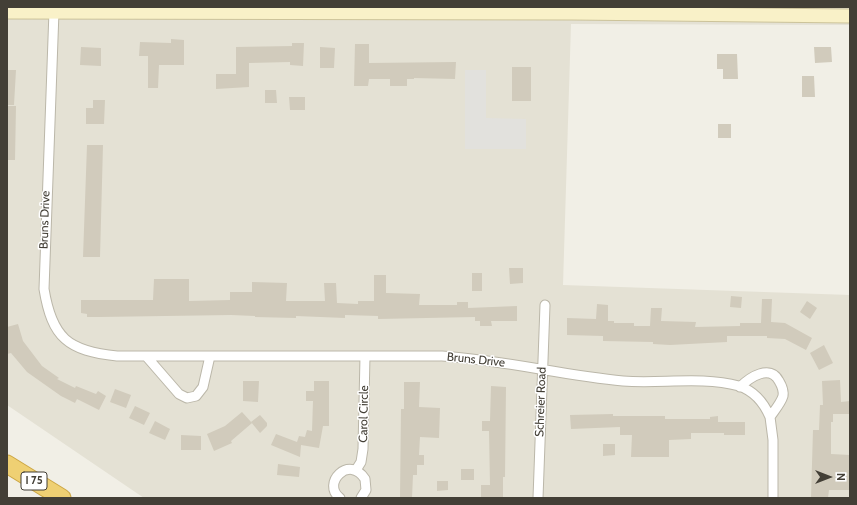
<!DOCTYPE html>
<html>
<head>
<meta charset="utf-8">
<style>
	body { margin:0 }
	#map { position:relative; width:857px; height:505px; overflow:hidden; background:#f1efe6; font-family:Cabin,sans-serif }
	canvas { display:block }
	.frame { position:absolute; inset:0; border:8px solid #433f36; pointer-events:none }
	.north { position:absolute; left:809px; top:457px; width:40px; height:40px; -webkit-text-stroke:3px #fff; paint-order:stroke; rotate:90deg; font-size:11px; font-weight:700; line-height:16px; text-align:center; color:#433f36 }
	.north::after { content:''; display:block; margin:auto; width:14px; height:18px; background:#433f36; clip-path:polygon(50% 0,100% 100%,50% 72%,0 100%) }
</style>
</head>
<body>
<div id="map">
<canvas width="857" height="505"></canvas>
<div class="frame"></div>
<div class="north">N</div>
</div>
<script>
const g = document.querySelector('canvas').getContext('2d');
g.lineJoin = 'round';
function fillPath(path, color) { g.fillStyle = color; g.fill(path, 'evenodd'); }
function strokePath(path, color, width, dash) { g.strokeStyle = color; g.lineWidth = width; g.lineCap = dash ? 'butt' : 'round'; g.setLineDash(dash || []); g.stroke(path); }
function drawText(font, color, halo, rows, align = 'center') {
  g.font = font + ' Cabin,sans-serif'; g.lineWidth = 3; g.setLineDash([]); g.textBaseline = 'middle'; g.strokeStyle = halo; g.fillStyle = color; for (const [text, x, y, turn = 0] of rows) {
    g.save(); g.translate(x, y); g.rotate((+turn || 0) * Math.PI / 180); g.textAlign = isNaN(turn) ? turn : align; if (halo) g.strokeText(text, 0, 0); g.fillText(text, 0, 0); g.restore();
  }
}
fillPath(new Path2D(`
	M7,7H850V25L571,24L563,285L850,295V498H144L7,405Z`), '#e4e1d4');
fillPath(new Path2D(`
	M465,70H486V118L526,119V149H465Z`), '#e2e1dd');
fillPath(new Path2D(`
	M171,39L184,40V65H159L158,88H148V56H139L140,42L171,43Z
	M292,43H304L303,66L290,65V62L249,63V87L216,89V74H236V47L292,46Z
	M355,44H369V63L456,62L455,79L414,78V79H407V86H390V79H369L368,86H354Z
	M81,47L101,48V66L80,65Z
	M320,47L335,48L334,68H320Z
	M814,47H831L832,62L815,63Z
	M717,54H737L738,79H723V69H717Z
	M512,67H531V101H512Z
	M7,70H16L14,105H7Z
	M802,76H814L815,97H802Z
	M265,90H276L277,103H265Z
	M289,97H305V110H290Z
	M93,100H105L104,124H86V108H93Z
	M7,106H16L15,160H7Z
	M718,124H731V138H718Z
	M87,145H103L100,257H83Z
	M509,268H523V283L510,284Z
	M472,273H482V291H472Z
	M374,275H386V293L420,294L419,305H457V302H468V308L517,306V321H491L492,326H480V321H475V317L378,319V316L345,315V318L296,316V318L255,317V316L231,315L99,317H87V314L81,313V300H153L154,279H189V301L230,300V292H252V282L287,283L286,301H325L324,283H336L337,303L358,304V301H374Z
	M731,296L742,297L741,308L730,307Z
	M762,299H772L771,322L785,323L812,338L806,350L785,339L767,338V336H727V342L670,345L653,344V342L603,341V336L567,335V318L596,319L597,304L608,305V321H614V323H634V326H650L651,308H662L661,321L696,322L695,327L740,326V323H761Z
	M807,301L817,308L810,319L800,312Z
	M18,324L23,341L42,366L59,378L57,379L75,388L76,386L96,394L98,391L106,396L99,410L77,399L75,403L61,396L27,372L11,353L7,354V327Z
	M824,345L833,363L819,370L810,353Z
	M840,380L841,402L850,401V414H833V422H831V454L850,455V490H829L828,498H811L813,430H819L820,405H823L822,381Z
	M243,381H259L258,402L243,401Z
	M314,381H329V426H323L319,448L301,445L300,457L271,445L276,434L297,442L299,436L305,437L307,430L312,431L313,401H306V391H314Z
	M404,382H420L419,407L440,408L439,438L420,437L419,455H424V465H417V475H413L412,498H400L401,409H404Z
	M491,386L506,387L505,477H503V498H481V485H490L489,431H482V421H490Z
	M115,389L131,395L126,408L110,402Z
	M135,406L150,413L144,425L129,418Z
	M242,412L252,423L231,441L232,443L214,451L207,434L225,426Z
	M613,414V416H665V419H710V417L718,416V422H745V435H724V433H691V439L669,440V457H631L632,435H620V427L571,429L570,415Z
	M260,415L267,423V426L260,433L251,422Z
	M155,421L170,429L165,440L149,433Z
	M181,435L201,436V450H181Z
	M603,444H615V455L603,456Z
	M278,464L300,467L299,477L277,475Z
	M461,469H474V480H461Z
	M437,481H448V490L437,491Z`), '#d1cbbc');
const street = new Path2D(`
	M54,11L44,289C52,338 68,351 117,356H442C503,360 562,375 623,381C661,384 701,376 739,386C754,391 764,403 770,417
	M146,356L179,394L187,398L196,396L203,387L210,356
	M740,387C750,377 770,364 779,381C782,386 784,390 783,396C781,403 774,411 770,417L773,440V498
	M356,470L361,462L363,449L365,356
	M340,498C321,484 349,454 365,479L366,490L361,498
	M538,498L545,305`);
const secondary = new Path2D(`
	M7,12L572,13L850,16`);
const highway = new Path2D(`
	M7,464L62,498`);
strokePath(street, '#bbb7a9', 11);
strokePath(secondary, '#ccc39a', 15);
strokePath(highway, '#cca644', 19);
strokePath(street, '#fff', 9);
strokePath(secondary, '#f9f1c8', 13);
strokePath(highway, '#efd073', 17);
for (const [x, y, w] of [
	[34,481,26]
]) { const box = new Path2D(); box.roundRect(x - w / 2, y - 9, w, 18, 3); g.fillStyle = '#fff'; g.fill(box); strokePath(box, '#433f36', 1); }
drawText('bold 11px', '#433f36', null, [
	["I 75",34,481]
]);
drawText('12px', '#433f36', '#fff', [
	["Bruns Drive",45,220,-88],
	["Bruns Drive",476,360,6],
	["Schreier Road",541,402,-88],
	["Carol Circle",364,414,-89]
]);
</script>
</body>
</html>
